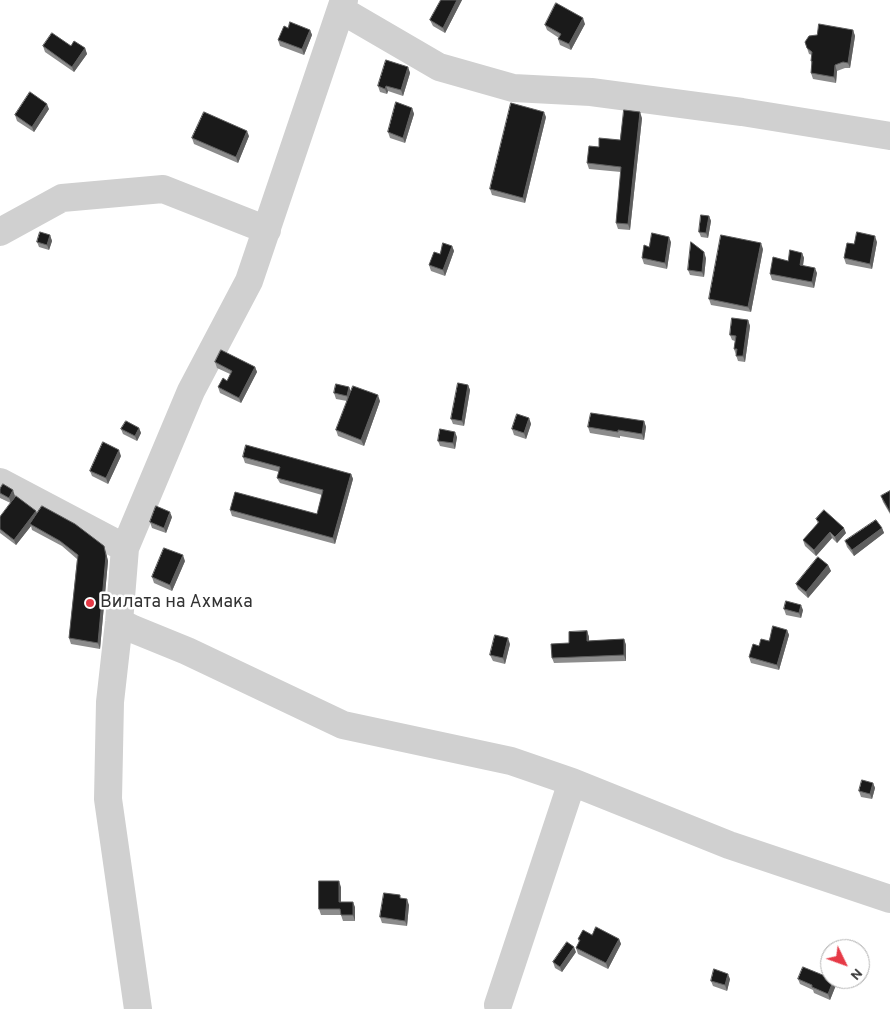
<!DOCTYPE html>
<html>
<head>
<meta charset="utf-8">
<style>
	body { margin:0 }
	#map { position:relative; width:890px; height:1009px; overflow:hidden; background:#fff; font-family:Overpass,sans-serif }
	canvas { display:block }
	.north { position:absolute; left:820px; top:939px; width:50px; height:50px; box-sizing:border-box; background:#fff; border:1px solid #adadad; border-radius:50%; rotate:132deg; font-size:14px; font-weight:700; line-height:20px; text-align:center; color:#333 }
	.north::after { content:''; display:block; margin:auto; width:18px; height:22px; background:#e63946; clip-path:polygon(50% 0,100% 100%,50% 72%,0 100%) }
</style>
</head>
<body>
<div id="map">
<canvas width="890" height="1009"></canvas>
<div class="north">N</div>
</div>
<script>
const g = document.querySelector('canvas').getContext('2d');
g.lineJoin = 'round';
function strokePath(path, color, width, dash) { g.strokeStyle = color; g.lineWidth = width; g.lineCap = dash ? 'butt' : 'round'; g.setLineDash(dash || []); g.stroke(path); }
function fillPath(path, color) { g.fillStyle = color; g.fill(path, 'evenodd'); }
function drawText(font, color, halo, rows, align = 'center') {
  g.font = font + ' Overpass,sans-serif'; g.lineWidth = 5; g.setLineDash([]); g.textBaseline = 'middle'; g.strokeStyle = halo; g.fillStyle = color; for (const [text, x, y, turn = 0] of rows) {
    g.save(); g.translate(x, y); g.rotate((+turn || 0) * Math.PI / 180); g.textAlign = isNaN(turn) ? turn : align; if (halo) g.strokeText(text, 0, 0); g.fillText(text, 0, 0); g.restore();
  }
}
strokePath(new Path2D(`
	M341,10L439,67L513,88L591,92L742,112L890,136
	M0,232L62,198L163,189L267,230
	M0,482L125,548L191,391L249,281L344,0
	M125,548L119,622L110,702L108,799L138,1009
	M119,622L133,629L187,651L343,725L511,761L572,782L729,845L890,899
	M498,1005L572,782`), '#d0d0d0', 28);
fillPath(new Path2D(`
	M441,0H462L445,33L433,26L430,20Z
	M585,24L571,50L560,45L558,39L559,38L547,30L545,25Z
	M288,28L310,30L312,35L304,55L280,46L278,40Z
	M853,30L855,36L850,68H845L837,71L836,83L813,79L811,73L812,64L811,61L812,55L809,54L805,42Z
	M43,46H71L85,48L87,54L74,72L45,52Z
	M408,67L410,73L403,96L388,91L387,94L380,92L378,86Z
	M412,108L414,114L405,143L390,138L388,132Z
	M49,109L34,132L17,121L15,115Z
	M546,117L525,203L492,195L490,189Z
	M642,118L630,230L618,229L616,223L621,172L589,169L587,163L599,147L620,140Z
	M249,136L238,163L194,144L192,138Z
	M709,216L711,221L708,238L701,237L699,232Z
	M50,235L52,241L49,250L39,247L37,242Z
	M671,242L667,269L644,264L642,258L649,247Z
	M877,242L872,269L846,264L844,258L854,244Z
	M452,246L454,251L445,276L431,271L429,265L440,254Z
	M763,249L751,312L711,305L709,299Z
	M802,253L804,258L803,266L817,273L814,288L772,280L770,274L788,261Z
	M706,258L704,277L690,275L688,270Z
	M748,320L750,326L745,362L738,361L734,349L735,341L732,340L730,335Z
	M215,362L255,367L257,372L241,403L220,393L218,387L227,381L230,374L217,368Z
	M468,385L470,390L464,426L453,424L451,419Z
	M349,387L351,392L380,401L364,446L338,436L336,430L347,401L336,399L334,393Z
	M529,418L531,424L526,439L514,435L512,429Z
	M644,421L646,427L644,440L620,436V438L590,433L588,427Z
	M139,428L141,433L137,441L123,434L121,429Z
	M457,437L455,449L440,446L438,441Z
	M121,456L108,484L92,476L90,471Z
	M243,457L351,474L353,479L335,544L232,516L230,510L317,514L322,495L280,483L277,478L279,472L245,463Z
	M0,489L15,496L11,503L36,511L37,514L106,552L108,561L100,649L71,644L69,638L77,559L62,546L32,530L31,526L16,545L0,533V517L11,503L0,498Z
	M890,491V514L883,502L881,496Z
	M172,517L166,533L152,528L150,522Z
	M816,519L846,533L837,543L832,538L816,556L805,546L803,540L818,524Z
	M882,528L884,533L854,556L847,547L845,541Z
	M185,561L172,591L154,583L152,577Z
	M828,565L831,571L808,598L798,589L796,584Z
	M784,609L803,610L801,618L786,615Z
	M787,630L789,635L779,670L751,663L749,657L759,646Z
	M587,631L589,637V641L624,639L626,645V661L554,663L552,658L569,643Z
	M510,644L505,664L493,661L490,655Z
	M873,783L875,788L872,799L861,797L859,791Z
	M341,887V902L355,907V921H343L341,915H321L319,909Z
	M402,899L409,905L407,926L382,923L380,917Z
	M592,935L619,939L621,944L608,969L578,954L576,948L579,942L578,939Z
	M576,952L562,972L555,968L553,962Z
	M730,979L727,991L713,986L711,981Z
	M798,979L836,985L830,1000L814,993L813,990L800,984Z`), '#8c8c8c');
fillPath(new Path2D(`
	M457,0H462L445,33L443,28Z
	M583,18L585,24L571,50L569,44Z
	M310,30L312,35L304,55L302,49Z
	M853,30L855,36L850,68L848,63Z
	M85,48L87,54L74,72L72,67Z
	M835,65L837,71L836,83L834,77Z
	M408,67L410,73L403,96L401,90Z
	M386,86L388,91L387,94L385,89Z
	M47,104L49,109L34,132L32,127Z
	M412,108L414,114L405,143L403,138Z
	M544,112L546,117L525,203L523,198Z
	M640,112L642,118L630,230L628,224Z
	M247,131L249,136L238,163L236,157Z
	M709,216L711,221L708,238L706,233Z
	M50,235L52,241L49,250L47,245Z
	M875,236L877,242L872,269L870,264Z
	M669,237L671,242L667,269L665,263Z
	M761,243L763,249L751,312L748,307Z
	M452,246L454,251L445,276L443,270Z
	M704,252L706,258L704,277L702,272Z
	M802,253L804,258L802,271L800,265Z
	M815,268L817,273L814,288L812,282Z
	M748,320L750,326L745,362L743,356Z
	M255,367L257,372L241,403L239,398Z
	M468,385L470,390L464,426L462,421Z
	M349,387L351,392L349,401L347,396Z
	M378,395L380,401L364,446L361,440Z
	M529,418L531,424L526,439L524,433Z
	M644,421L646,427L644,440L642,434Z
	M139,428L141,433L137,441L135,436Z
	M455,432L457,437L455,449L453,443Z
	M119,450L121,456L108,484L106,478Z
	M351,474L353,479L335,544L333,538Z
	M13,490L15,496L11,503L9,498Z
	M36,511L38,517L30,524L31,526L16,545L14,540Z
	M170,512L172,517L166,533L164,528Z
	M844,528L846,533L837,543L835,537Z
	M882,528L884,533L854,556L852,550Z
	M830,532L832,538L816,556L814,550Z
	M104,546L108,561L100,649L98,643Z
	M183,555L185,561L172,591L170,585Z
	M828,565L831,571L808,598L806,592Z
	M801,605L803,610L801,618L799,613Z
	M787,630L789,635L779,670L777,665Z
	M587,631L589,637V646L587,641Z
	M508,638L510,644L505,664L503,658Z
	M624,639L626,645V661L624,655Z
	M873,783L875,788L872,799L870,794Z
	M339,881L341,887V908L339,902Z
	M407,899L409,905L407,926L405,921Z
	M353,902L355,907V921L353,915Z
	M619,939L621,944L608,969L606,963Z
	M574,947L576,952L562,972L560,967Z
	M728,974L730,979L727,991L725,985Z
	M834,979L836,985L830,1000L828,994Z`), '#5f5f5f');
const building = new Path2D(`
	M441,0H457L443,28L430,20Z
	M556,3L583,18L569,44L558,39L561,34L545,25Z
	M290,22L310,30L302,49L278,40L284,26L288,28Z
	M819,24L853,30L848,63L843,62L835,65L834,77L811,73L812,61H811L812,52L807,48L805,42L809,36L817,35Z
	M52,33L71,46L74,41L85,48L72,67L43,46Z
	M386,60L408,67L401,90L386,86L385,89L378,86Z
	M30,92L47,104L32,127L15,115Z
	M396,102L412,108L403,138L388,132Z
	M511,103L544,112L523,198L490,189Z
	M624,110L640,112L628,224L616,223L621,167L587,163L589,146L599,147V138L620,140Z
	M204,112L247,131L236,157L192,138Z
	M701,215L709,216L706,233L699,232Z
	M40,232L50,235L47,245L37,242Z
	M857,232L875,236L870,264L844,258L847,243L854,244Z
	M652,233L669,237L665,263L642,258L644,245L649,247Z
	M721,235L761,243L748,307L709,299Z
	M691,242L704,252L702,272L688,270Z
	M443,243L452,246L443,270L429,265L434,252L440,254Z
	M790,250L802,253L800,265L815,268L812,282L770,274L773,257L788,261Z
	M732,318L748,320L743,356H736L737,349H734L736,336L730,335Z
	M221,350L255,367L239,398L218,387L223,378L227,381L232,371L215,362Z
	M458,383L468,385L462,421L451,419Z
	M336,384L349,387L347,396L334,393Z
	M353,386L378,395L361,440L336,430Z
	M591,413L644,421L642,434L618,430V432L588,427Z
	M517,414L529,418L524,433L512,429Z
	M126,421L139,428L135,436L121,429Z
	M440,429L455,432L453,443L438,441Z
	M103,442L119,450L106,478L90,471Z
	M246,445L351,474L333,538L230,510L235,492L317,514L323,490L277,478L280,467L243,457Z
	M3,484L13,490L9,498L0,493V489Z
	M890,491V512L881,496Z
	M16,496L36,511L14,540L0,529V517Z
	M42,506L75,524L104,546L106,556L98,643L69,638L78,555L60,541L30,524Z
	M156,506L170,512L164,528L150,522Z
	M824,510L844,528L835,537L830,532L814,550L803,540L819,522L816,519Z
	M876,520L882,528L852,550L845,541Z
	M164,548L183,555L170,585L152,577Z
	M818,557L828,565L806,592L796,584Z
	M786,601L801,605L799,613L784,609Z
	M773,626L787,630L777,665L749,657L753,644L759,646L761,639L769,641Z
	M587,631V641L624,639V655L552,658L551,644L569,643V632Z
	M495,635L508,638L503,658L490,655Z
	M862,780L873,783L870,794L859,791Z
	M319,881H339V902H353V915H341L340,909H319Z
	M384,893L400,895V898L407,899L405,921L380,917Z
	M596,927L619,939L606,963L576,948L580,940L578,939L583,930L592,935Z
	M567,942L574,947L560,967L553,962Z
	M803,967L830,978V979H834L828,994L812,987V985L798,979Z
	M714,969L728,974L725,985L711,981Z`);
fillPath(building, '#1a1a1a');
strokePath(building, '#5f5f5f', 1);
for (const [x, y, r, color] of [
	[90,603,5,"#e63946"]
]) { const dot = new Path2D(); dot.arc(x, y, r, 0, 2 * Math.PI); g.fillStyle = color; g.fill(dot); strokePath(dot, '#fff', 2); }
drawText('18px', '#333', '#fff', [
	["Вилата на Ахмака",100,603]
], 'left');
</script>
</body>
</html>
